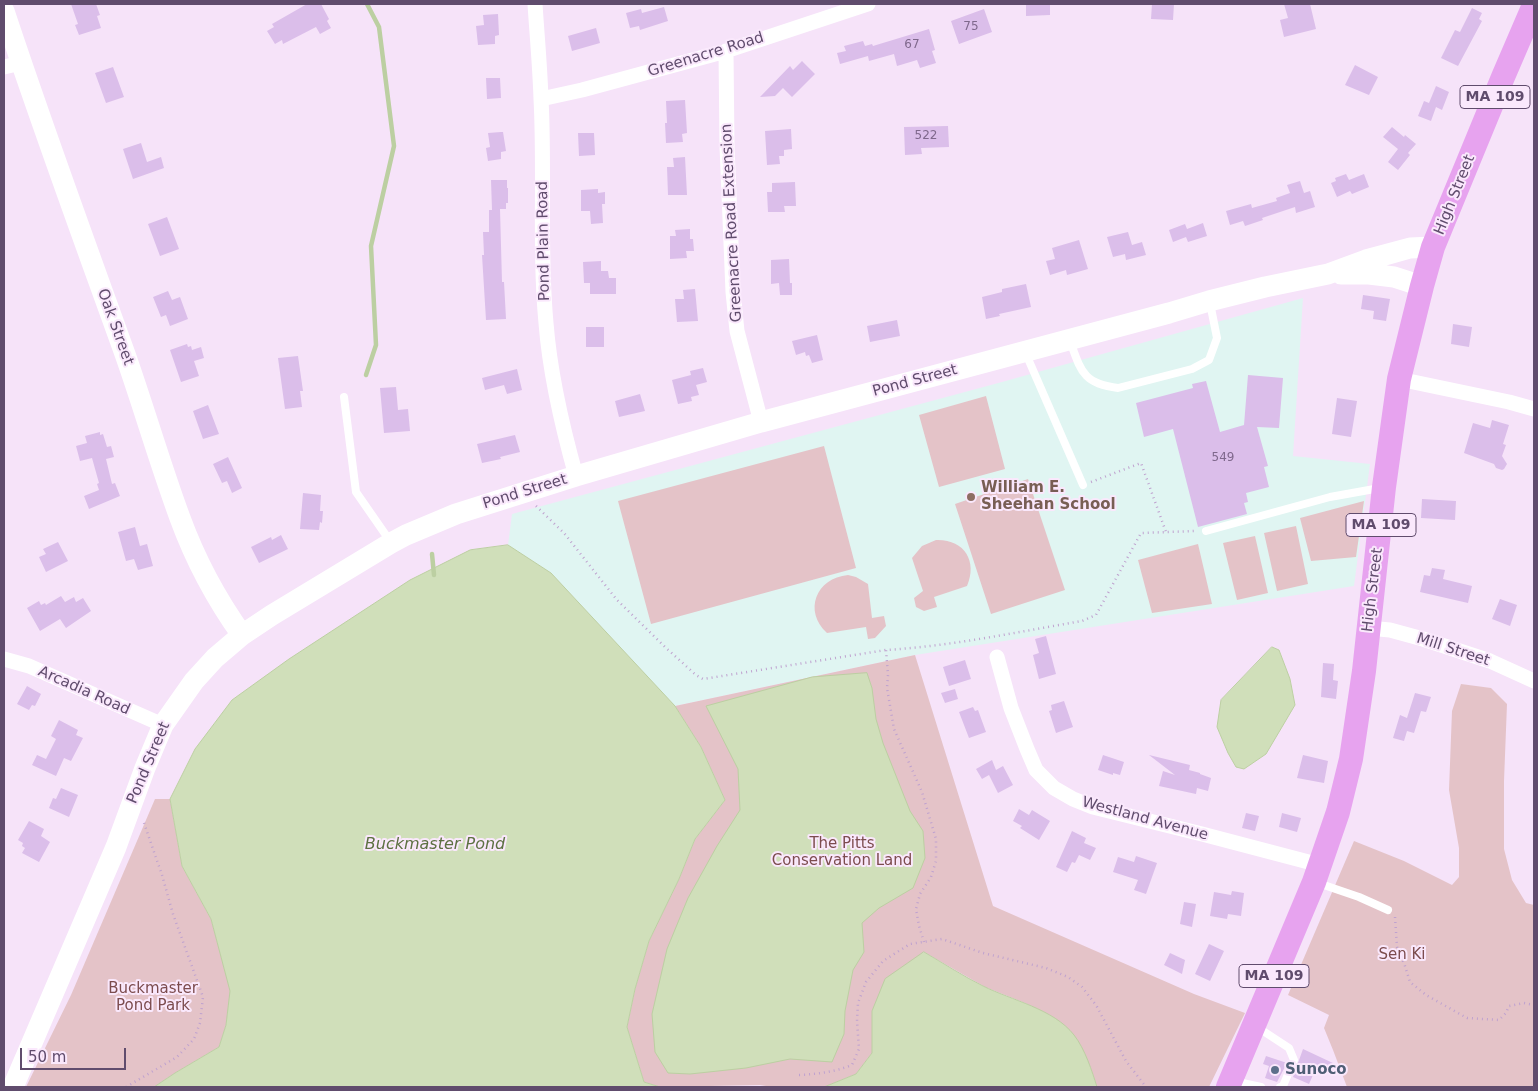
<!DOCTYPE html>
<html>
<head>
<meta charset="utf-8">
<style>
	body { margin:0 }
	#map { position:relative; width:1538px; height:1091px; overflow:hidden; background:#f6e3f9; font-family:"DejaVu Sans",sans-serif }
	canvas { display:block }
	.frame { position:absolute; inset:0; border:5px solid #604c6d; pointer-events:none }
	.scale { position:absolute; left:20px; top:1048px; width:106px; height:22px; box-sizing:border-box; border:2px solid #604c6d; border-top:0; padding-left:6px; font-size:15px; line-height:18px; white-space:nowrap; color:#604c6d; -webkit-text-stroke:4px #fae8fc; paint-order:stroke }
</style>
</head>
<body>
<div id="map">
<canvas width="1538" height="1091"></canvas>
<div class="frame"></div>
<div class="scale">50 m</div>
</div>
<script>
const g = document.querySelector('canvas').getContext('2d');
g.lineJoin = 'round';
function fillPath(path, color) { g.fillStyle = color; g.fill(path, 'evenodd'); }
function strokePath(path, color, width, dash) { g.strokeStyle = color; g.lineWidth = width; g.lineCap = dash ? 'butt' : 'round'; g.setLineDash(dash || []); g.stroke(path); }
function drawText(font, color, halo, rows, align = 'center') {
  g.font = font + ' "DejaVu Sans",sans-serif'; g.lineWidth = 4; g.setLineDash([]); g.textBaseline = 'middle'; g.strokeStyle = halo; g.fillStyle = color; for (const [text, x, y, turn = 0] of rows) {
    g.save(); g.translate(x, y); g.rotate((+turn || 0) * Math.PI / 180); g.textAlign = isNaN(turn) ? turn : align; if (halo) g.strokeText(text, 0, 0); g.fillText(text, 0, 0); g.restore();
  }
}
fillPath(new Path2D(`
	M1303,298L1293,456L1370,464L1354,586L915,655L675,706L551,573L508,545L512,514L1002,382Z`), '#e0f5f2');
fillPath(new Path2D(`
	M986,396L1005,469L939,487L919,415Z
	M824,446L856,568L651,624L618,501Z
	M1028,479L1065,590L991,614L955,504Z
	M1364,501L1356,557L1311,561L1300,518Z
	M1296,526L1308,584L1277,591L1264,533Z
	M1255,536L1268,593L1237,600L1223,543Z
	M936,540C964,539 978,561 967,586L934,597L937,607L924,611L916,607L914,598L923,591L912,558L922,546Z
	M1198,544L1212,604L1152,613L1138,560Z
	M848,575L856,577L868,584L872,618L884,616L886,626L875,638L868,639L866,627L827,633C803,611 816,578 848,575Z
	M915,655L993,906L1194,994L1245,1013L1209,1087H1097L1089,1064L1054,1018L1025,1003L985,987L924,952L872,1011V1053L856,1074L824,1087H772L760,1085L660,1087L644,1082L627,1027L635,989L649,941L679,879L695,839L725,800L701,747L675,706Z
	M1461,684L1491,688L1507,704L1504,781V849L1512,880L1526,903L1534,905V1087H1347L1333,1050L1324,1028L1329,1015L1288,995L1354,841L1404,861L1452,885L1459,877V848L1449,790L1452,711Z
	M155,799H170L182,866L211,919L231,991L226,1025L219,1047L175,1073L154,1087H26L71,995Z`), '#e4c3c8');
const water = new Path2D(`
	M508,545L551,573L675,706L701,747L725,800L695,839L679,879L649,941L635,989L627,1027L644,1082L660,1087H154L175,1073L219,1047L226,1025L230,991L211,919L182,866L170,799L195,749L232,700L289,659L410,580L470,550Z
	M1272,647L1279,650L1290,679L1295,705L1266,754L1244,769L1236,767L1228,753L1217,727L1221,700Z
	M867,673L872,688L876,719L883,743L910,811L923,831L925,858L913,888L879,908L862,923L864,952L853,970L845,1011L844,1034L832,1062L790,1059L746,1068L690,1074L668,1073L655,1052L652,1014L667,949L688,898L717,846L740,810L738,769L706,706L812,677Z
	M924,952C943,963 963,976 983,986C1011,1000 1054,1009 1074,1035C1085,1049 1092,1071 1097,1087H824L856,1074L872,1053V1011L885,979Z`);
fillPath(water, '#d0dfba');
strokePath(water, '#bccfa2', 1);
strokePath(new Path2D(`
	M366,375L376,345L371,246L394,146L379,27L367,4
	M432,554L434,575`), '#bccfa2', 4.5);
fillPath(new Path2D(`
	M71,4H96L100,15L97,16L101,28L79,35L75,25L78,24Z
	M307,4H321L329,19L327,21L331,28L320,34L316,27L283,44L282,40L275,44L267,31L274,27L272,24Z
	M1026,4H1050V15L1026,16Z
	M1152,4H1174L1173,20L1151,19Z
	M1284,4H1310L1316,29L1284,37L1280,20L1288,18Z
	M664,7L668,21L640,30L639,26L630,28L626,13L641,9L642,13Z
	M1472,8L1482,13L1479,19L1482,21L1458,66L1441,58L1455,30L1460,32Z
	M984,9L992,32L959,44L951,21Z
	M498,14L499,35L495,36V44L478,45L476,26L484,25L483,15Z
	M596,28L600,43L572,51L568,36Z
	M929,29L935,50L932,51L936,63L920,68L917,60L897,66L894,54L869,61L868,56L840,64L837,53L846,51L844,46L863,41L865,46L872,44L873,46Z
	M802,61L815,74L792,97L783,88L775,96L760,97L790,66L793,70Z
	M1355,65L1378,77L1369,95L1345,85Z
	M113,67L124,97L106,103L95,73Z
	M486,78H500L501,98L487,99Z
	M1436,86L1449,92L1442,110L1436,107L1431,121L1418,116L1424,101L1429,103Z
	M685,100L687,133L682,134L683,142L666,143L665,123H667L666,101Z
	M948,126L949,147L921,148L922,154L905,155L904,127Z
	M1392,127L1404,137L1405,135L1416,144L1408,153L1410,155L1398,170L1388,162L1398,149L1383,137Z
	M791,129L792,149L784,150V156H779L780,164L767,165L765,131Z
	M501,132H503L506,151L501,152V159L488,161L486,148L490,147L488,133Z
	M578,133H594L595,155L579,156Z
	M141,143L147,162L161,157L164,168L133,179L123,149Z
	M685,157L687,195H668L667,167H674L673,158Z
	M1346,174L1349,180L1364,174L1369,187L1352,194L1350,191L1337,197L1331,183L1336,181L1335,178Z
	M491,180H507V188H508V203H506V209H500L502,282H504L506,319L486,320L482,255H484L483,232H489V210H492Z
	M1300,181L1304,193L1310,191L1315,207L1296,213L1295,207L1262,218L1263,220L1245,226L1243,221L1230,225L1226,211L1251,204L1252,208L1277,201L1276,198L1290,193L1287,185Z
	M795,182L796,206H784L785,212H768L767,192H772V183Z
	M598,189V193L605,192V204H602L603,223L591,224L590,211H581V190Z
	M167,217L179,249L160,256L148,224Z
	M1203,223L1207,236L1188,242L1186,237L1173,242L1169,230L1185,224L1187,229Z
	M690,229V239H693L694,251H686L687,258L670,259V236H676L675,230Z
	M1128,232L1132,245L1142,242L1146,255L1126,260L1125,254L1113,257L1107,237Z
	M1079,240L1088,269L1067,275L1066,270L1050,275L1046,261L1055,259L1052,248Z
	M789,259L790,283H786H792V295H780L779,283L771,284V260Z
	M601,261V271H608L609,278H616V294H590V283H584L583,262Z
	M1026,284L1031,307L999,314L1000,316L986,319L982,297L1002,292V289Z
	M695,289L698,321L677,322L675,299H684L683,290Z
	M168,291L172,300L180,297L188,319L170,326L166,315L161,317L153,297Z
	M1363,295L1390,299L1386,321L1373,319L1374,311L1361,309Z
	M897,320L900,336L870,342L867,326Z
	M1453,324L1472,327L1469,347L1451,344Z
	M586,327H604V347H586Z
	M817,335L823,360L812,363L809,355L806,356L805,352L796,355L792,341Z
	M187,344L188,347L191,346L192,350L201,347L204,358L194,361L199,376L181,382L170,350Z
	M298,356L303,391H300L302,407L285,409L278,358Z
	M703,368L707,382L696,385L699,395L691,397L692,401L678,404L672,380L691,375L690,371Z
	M517,369L522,390L507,394L504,385L485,390L482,378Z
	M1248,375L1283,378L1279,428L1257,427L1268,466L1264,467L1269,487L1246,493L1248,502L1244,503L1247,514L1198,527L1173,429L1144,437L1136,403L1193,388L1192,384L1206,381L1220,432L1244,425Z
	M396,387L398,410L408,409L410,431L384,433L380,388Z
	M640,394L645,411L619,417L615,401Z
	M1337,398L1357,401L1351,437L1332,434Z
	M208,405L219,434L203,439L193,411Z
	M1492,420L1509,425L1503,444L1506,445L1502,456L1507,464L1504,469L1502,470L1496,468L1494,464L1464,453L1473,423L1490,428Z
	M100,432V435L103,434L107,447L111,446L114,457L106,459L112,484L115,483L120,496L89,509L84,496L99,490L97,484L99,483L92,458L80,461L76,446L87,443L85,436Z
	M515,435L520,452L500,457L501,459L482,463L477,444Z
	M228,457L242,488L232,493L227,481L222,483L213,464Z
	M303,493L321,495L320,511H323L322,523L320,522L319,530L300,529Z
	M1422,499L1456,501L1455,520L1421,518Z
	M135,527L140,546L147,544L153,566L138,570L134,559L126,561L118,532Z
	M281,535L288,549L259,563L251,547L271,537L272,540Z
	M58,542L68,561L46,572L39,557L46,554L43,549Z
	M1432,568L1445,570L1443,579L1472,586L1468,603L1420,592L1424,575L1430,576Z
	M61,596L65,602L74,597L76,602L83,598L91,611L66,628L60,619L40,631L27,608L39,601L41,605L45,603L46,605Z
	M1500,599L1517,605L1510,626L1492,619Z
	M1046,636L1056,674L1039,679L1033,655L1039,653L1035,639Z
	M965,660L971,679L949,686L943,667Z
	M1323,663L1334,664L1333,680L1338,681L1336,699L1321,697Z
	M27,686L41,694L35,706L32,705L29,710L17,704Z
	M955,689L958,699L945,703L941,693Z
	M1415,693L1431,697L1426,712L1421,711L1414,733L1407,731L1404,741L1393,738L1400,715L1407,718Z
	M1064,701L1073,727L1056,733L1049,711L1052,710L1051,705Z
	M973,707L975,711L978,710L986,732L969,738L959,712Z
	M59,720L78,730L76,735L83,738L71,761L64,758L56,776L32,765L37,755L46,759L56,739L51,736Z
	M1103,755L1124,762L1120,775L1113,773V775L1098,770Z
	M1149,755L1190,765L1189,770L1200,773V774L1211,778L1208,791L1197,788L1196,794L1159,786L1163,771L1175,775Z
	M1303,755L1328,761L1324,783L1297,778Z
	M992,760L996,770L1003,766L1013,785L998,793L989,775L982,779L976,769Z
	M61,788L78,795L69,817L49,808L53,798L56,799Z
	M1019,809L1029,815L1032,810L1050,821L1039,840L1020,828L1022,826L1013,821Z
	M1246,813L1259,816L1255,831L1242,828Z
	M1282,813L1301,818L1297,832L1279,827Z
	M29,821L44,829L41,836L50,842L39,862L22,853L25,848L22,846L23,843L18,840Z
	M1072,831L1086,838L1084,843L1096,848L1090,860L1079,855L1075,863L1072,862L1067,872L1056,867Z
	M1136,856L1157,863L1146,894L1134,890L1138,880L1113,872L1118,857L1134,862Z
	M1232,891L1244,893L1241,916L1228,914L1227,919L1210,916L1214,892L1231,895Z
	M1184,902L1196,904L1192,927L1180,924Z
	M1209,944L1224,951L1210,981L1195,974Z
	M1170,953L1185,960L1182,974L1164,965Z
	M1303,1049L1335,1064L1331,1074L1316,1068L1309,1084L1293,1077Z
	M1266,1056L1287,1063L1277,1082L1265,1078L1269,1066L1263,1064Z`), '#dbbeea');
strokePath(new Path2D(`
	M1091,482L1141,463L1166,532
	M536,506L564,533L617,600L665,647L696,675L703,679L886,650
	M1395,917L1397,947L1405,966L1410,982L1426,995L1467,1018L1499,1020L1506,1013L1509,1006L1524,1003L1534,1005
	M924,942L919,926L916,909L920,894L931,877L936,861V839L922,792L894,729L887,688L888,675L886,650C952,646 1017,632 1082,621L1096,615L1141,533L1195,531
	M799,1075C818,1074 834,1072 852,1065L859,1049L857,1021L858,1003L866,982L883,961L910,944L942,939L983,953L1046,968L1068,977L1082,987L1096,1005L1126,1061L1146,1087
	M126,1087L177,1057L194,1039L200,1023L203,997L173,914L162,875L144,823`), '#bfa2cf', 2.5, [1, 4]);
strokePath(new Path2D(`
	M1070,341C1081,371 1083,384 1118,388L1192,369L1209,360L1217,338L1210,303
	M1026,354L1083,485
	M344,397L356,492L390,541
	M1206,531L1330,497L1380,488
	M1318,883L1359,897L1388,910
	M1257,1027L1289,1048L1294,1060L1283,1086L1280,1087
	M1233,1081L1261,1087`), '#fff', 8);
strokePath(new Path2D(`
	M535,4C537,35 540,67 541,99C545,173 539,249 546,323C550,375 562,426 576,476
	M726,51L727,146L733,292L737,331L761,422
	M4,67L21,63
	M541,99L582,90L726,51L868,4
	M1399,379L1509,402L1534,409
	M1368,628L1390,630L1423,639L1490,661L1534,681
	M997,657L1011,708L1027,749L1036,770L1054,788L1073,799L1093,807L1202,834L1320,865
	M4,659L29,666L163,725`), '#fff', 15);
strokePath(new Path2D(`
	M4,11C42,126 84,240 125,354C144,408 160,464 180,518C195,559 217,600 242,635
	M1341,274H1369L1394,277L1422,286
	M13,1087L116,847L145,768L163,725L194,681L215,658L242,635L272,615L391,543L406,535L456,514L576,476L761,422L1169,313L1209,301L1265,287L1328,274L1366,260L1381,256L1410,248L1433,247`), '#fff', 21);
strokePath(new Path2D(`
	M1228,1087L1314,882L1338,812L1351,759L1364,671L1384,487L1399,379L1422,286L1433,247L1503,77L1534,5`), '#e7a3ef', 24);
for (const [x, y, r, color] of [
	[971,497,5,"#8d6e63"],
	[1275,1070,5,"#5c6f8a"]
]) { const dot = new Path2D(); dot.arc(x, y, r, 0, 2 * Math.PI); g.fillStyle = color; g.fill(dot); strokePath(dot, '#fae8fc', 2); }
drawText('12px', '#7f688c', null, [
	["75",971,27],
	["67",912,45],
	["522",926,136],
	["549",1223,458]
]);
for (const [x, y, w] of [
	[1495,97,70],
	[1381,525,70],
	[1274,976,70]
]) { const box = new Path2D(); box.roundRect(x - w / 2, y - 11.5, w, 23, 4); g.fillStyle = '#fae8fc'; g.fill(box); strokePath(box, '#604c6d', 1); }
drawText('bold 14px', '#604c6d', null, [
	["MA 109",1495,97],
	["MA 109",1381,525],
	["MA 109",1274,976]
]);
drawText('15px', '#604c6d', '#fae8fc', [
	["Greenacre Road",706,55,-17],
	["High Street",1455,195,-68],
	["Greenacre Road Extension",732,223,-93],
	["Pond Plain Road",544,241,-91],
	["Oak Street",115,327,70],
	["Pond Street",915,381,-15],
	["Pond Street",525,492,-17],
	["High Street",1373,590,-83],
	["Mill Street",1453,650,18],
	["Arcadia Road",84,691,24],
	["Pond Street",149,763,-67],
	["Westland Avenue",1145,819,15]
]);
drawText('bold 15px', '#785e54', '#fae8fc', [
	["William E.",981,488],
	["Sheehan School",981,505]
], 'left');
drawText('15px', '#7c4c4e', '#fae8fc', [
	["The Pitts",842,844],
	["Conservation Land",842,861],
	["Sen Ki",1402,955],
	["Buckmaster",153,989],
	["Pond Park",153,1006]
]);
drawText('bold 15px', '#4e5e75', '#fae8fc', [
	["Sunoco",1285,1070]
], 'left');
drawText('italic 16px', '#5d7142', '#fae8fc', [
	["Buckmaster Pond",435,845]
]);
</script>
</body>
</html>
